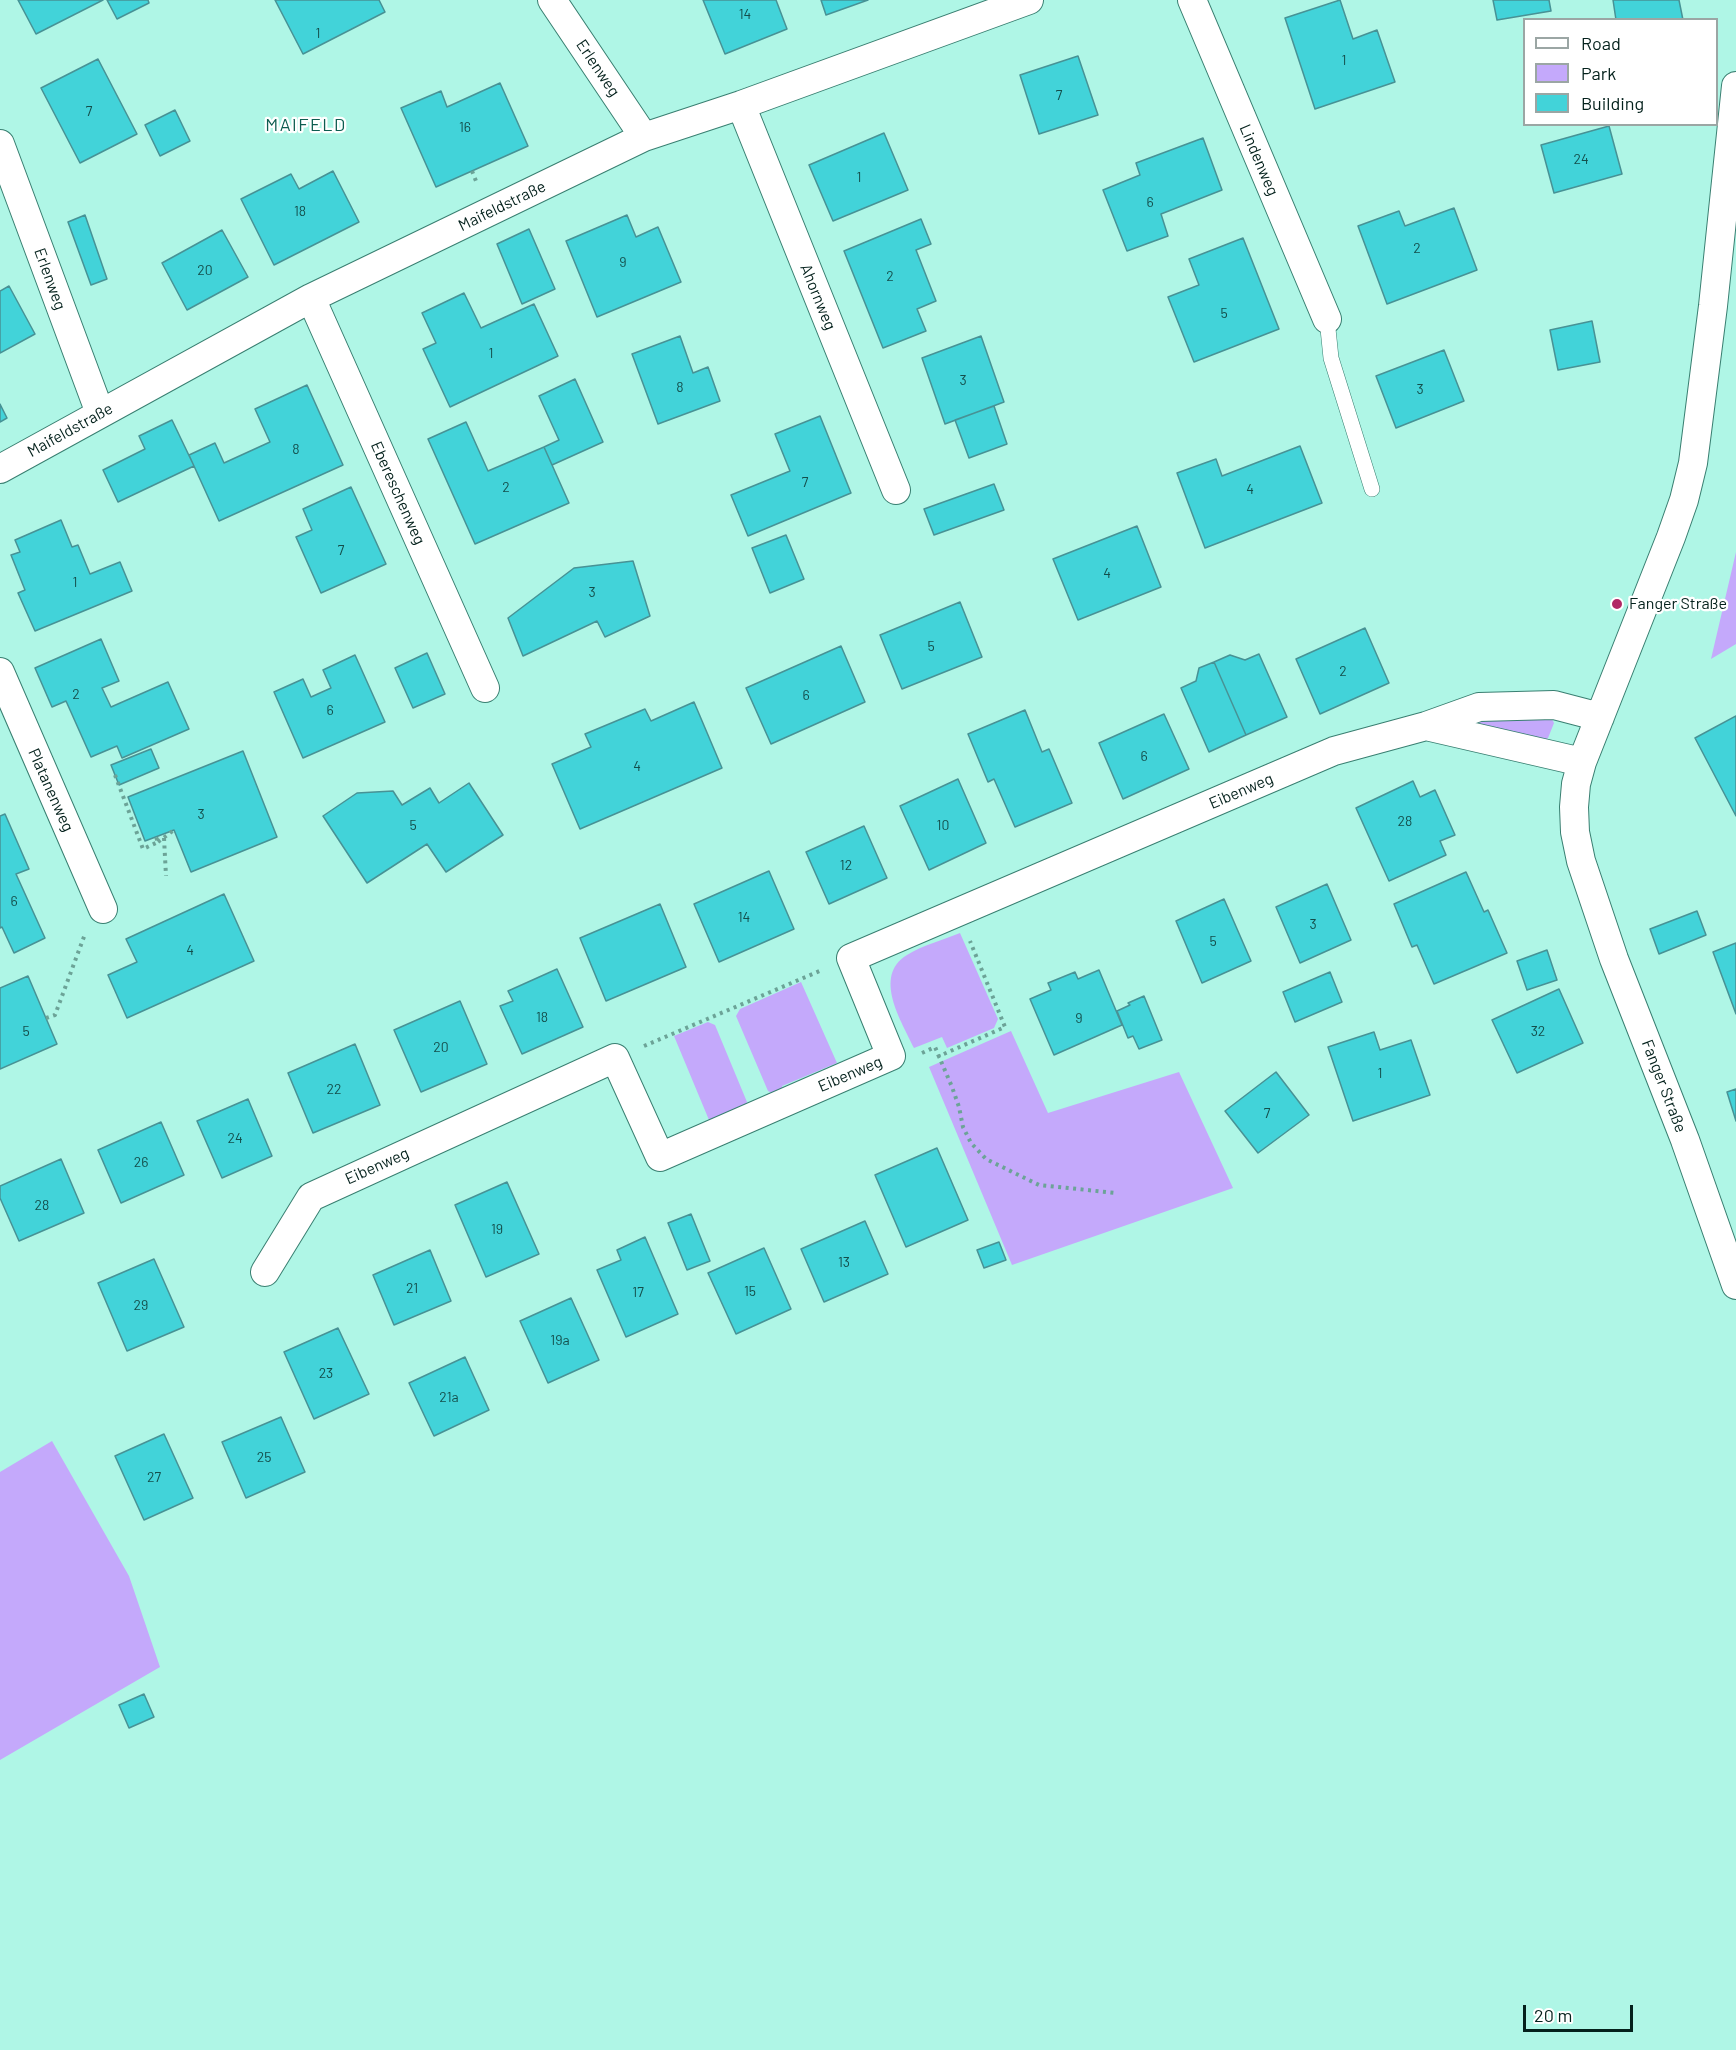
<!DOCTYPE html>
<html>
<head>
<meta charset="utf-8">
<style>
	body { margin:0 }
	#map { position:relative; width:1736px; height:2050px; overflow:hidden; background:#aff6e6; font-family:Barlow,sans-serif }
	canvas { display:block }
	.legend { position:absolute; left:1523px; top:18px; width:195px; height:108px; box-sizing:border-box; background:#fff; border:2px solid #9ba6a4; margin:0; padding:8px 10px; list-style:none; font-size:18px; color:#04211c }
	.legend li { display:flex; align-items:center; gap:12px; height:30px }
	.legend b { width:30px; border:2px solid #9ba6a4 }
	.scale { position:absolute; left:1523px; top:2005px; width:110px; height:27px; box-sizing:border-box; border:3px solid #04211c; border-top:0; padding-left:8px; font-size:18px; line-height:21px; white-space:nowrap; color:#04211c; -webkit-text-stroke:4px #fff; paint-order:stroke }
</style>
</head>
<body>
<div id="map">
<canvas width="1736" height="2050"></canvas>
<ul class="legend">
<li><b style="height:8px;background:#fff"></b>Road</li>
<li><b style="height:16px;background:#c4a9fb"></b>Park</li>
<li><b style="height:16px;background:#42d3d9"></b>Building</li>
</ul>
<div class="scale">20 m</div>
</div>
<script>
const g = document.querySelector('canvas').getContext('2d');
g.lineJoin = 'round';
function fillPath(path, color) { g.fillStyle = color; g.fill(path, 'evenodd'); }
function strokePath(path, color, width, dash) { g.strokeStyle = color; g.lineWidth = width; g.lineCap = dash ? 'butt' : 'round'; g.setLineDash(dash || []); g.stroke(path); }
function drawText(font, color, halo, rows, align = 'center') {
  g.font = font + ' Barlow,sans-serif'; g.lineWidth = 4.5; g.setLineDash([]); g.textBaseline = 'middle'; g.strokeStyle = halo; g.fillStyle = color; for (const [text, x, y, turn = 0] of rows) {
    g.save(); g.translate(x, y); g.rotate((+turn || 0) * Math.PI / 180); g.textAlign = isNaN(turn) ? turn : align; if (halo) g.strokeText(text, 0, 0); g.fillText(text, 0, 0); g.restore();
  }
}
fillPath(new Path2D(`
	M1736,552V644L1711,659Z
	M1471,719H1552L1554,723L1548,738L1544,741L1477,730Z
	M960,933L998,1019L994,1028L947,1048L942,1037L914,1048C902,1022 872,976 907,955C923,945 943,940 960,933Z
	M801,982L837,1063L782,1086L784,1092L776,1095L768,1091L736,1016L740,1009Z
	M708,1022L715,1025L747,1102L746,1104L709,1120L674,1036Z
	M1011,1031L1048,1113L1179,1072L1233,1188L1012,1265L929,1067Z
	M52,1441L129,1576L160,1667L0,1760V1472Z`), '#c4a9fb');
const building = new Path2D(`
	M18,0H103L36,34Z
	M107,0H148L149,3L117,19Z
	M275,0H379L385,12L303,54Z
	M703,0H776L787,29L725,54Z
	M821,0H868L826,15Z
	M1340,0L1353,39L1377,30L1395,82L1315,109L1285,18Z
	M1493,0H1549L1551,11L1497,20Z
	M1613,0H1679L1683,20H1616Z
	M1078,56L1098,115L1039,134L1020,75Z
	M98,59L137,134L80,163L41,88Z
	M500,83L528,146L436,187L401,108L441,91L447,107Z
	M175,110L190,141L160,156L145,125Z
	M1609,126L1622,174L1554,193L1541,145Z
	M884,133L908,190L833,221L809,165Z
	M1203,138L1222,190L1161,214L1168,236L1127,251L1103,190L1140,175L1136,163Z
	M333,171L359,222L274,265L241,199L291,174L299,189Z
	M1454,208L1477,270L1387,304L1358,226L1399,211L1405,226Z
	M85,215L107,279L91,285L68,222Z
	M627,215L636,237L658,227L681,282L597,317L566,241Z
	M921,219L931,244L916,250L936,301L917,309L926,331L883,348L844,251Z
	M529,229L555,289L522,304L497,244Z
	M222,230L248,277L187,310L162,263Z
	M1243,238L1279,329L1194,362L1168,297L1199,285L1189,259Z
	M9,286L35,334L0,353V291Z
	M464,293L481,328L534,304L558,356L450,407L423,349L436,343L422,313Z
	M1592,321L1600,362L1558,370L1550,330Z
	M680,336L693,373L708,367L720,401L658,424L632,354Z
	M981,336L1004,402L945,424L922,358Z
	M1444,350L1464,401L1396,428L1376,376Z
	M575,379L603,442L552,465L544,447L559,440L539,396Z
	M307,385L343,465L219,521L189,455L215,443L224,463L270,442L255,409Z
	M0,404L7,418L0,422Z
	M994,406L1007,444L969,458L955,420Z
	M820,416L851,493L748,536L731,495L790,471L775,434Z
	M172,420L194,466L118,502L103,470L145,449L139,436Z
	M466,422L488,471L544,447L569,503L475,544L428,439Z
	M1300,446L1322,503L1205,548L1177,473L1216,459L1222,476Z
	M994,484L1004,510L934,535L924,509Z
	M351,487L386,564L321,593L296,537L312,530L303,509Z
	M61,520L72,547L78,545L90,574L120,562L132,591L35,631L18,593L25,590L11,555L20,552L15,540Z
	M1137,526L1161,587L1078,620L1053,559Z
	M786,535L804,579L770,593L752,548Z
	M633,561L650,616L605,637L597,621L523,656L508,618L574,568Z
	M960,602L982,657L902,689L880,635Z
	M1365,628L1389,683L1320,714L1296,659Z
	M101,639L119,681L102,688L111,707L168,682L189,729L122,758L117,746L91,757L66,701L52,707L35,668Z
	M841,646L865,702L771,744L746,688Z
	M427,653L445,694L413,708L395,668Z
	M1259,654L1287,717L1246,735L1214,662L1230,655L1245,660Z
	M355,655L385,722L303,758L274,692L303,679L311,697L331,688L323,670Z
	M1214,662L1246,735L1209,752L1181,688L1196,681L1199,668Z
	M694,702L722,768L580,829L552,764L591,747L585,734L645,709L651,721Z
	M1025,710L1042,752L1049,749L1072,803L1015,827L994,779L988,782L968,734Z
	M1164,714L1189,769L1123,799L1099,743Z
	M1736,716V816L1695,738Z
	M151,749L159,768L119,785L111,765Z
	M243,751L277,837L191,872L174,830L145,841L128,797Z
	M958,779L986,843L929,870L900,806Z
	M1413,781L1420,797L1435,790L1455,835L1440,841L1446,855L1389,881L1356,808Z
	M469,783L503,835L446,872L427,844L367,883L323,816L357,793L393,791L402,805L430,788L439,803Z
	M5,814L29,869L16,874L45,938L14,953L2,927L0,928V816Z
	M864,826L887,878L829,904L806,852Z
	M769,871L794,929L719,962L694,904Z
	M1466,872L1484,912L1488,910L1507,953L1434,984L1417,945L1412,947L1394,904Z
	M1327,884L1351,940L1300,963L1276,907Z
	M224,894L254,961L127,1018L108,975L137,962L126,939Z
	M1224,899L1251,961L1202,983L1176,921Z
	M660,904L686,967L606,1001L580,938Z
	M1697,911L1706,935L1659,954L1650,929Z
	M1736,943V1014L1713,952Z
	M1547,950L1557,980L1527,990L1517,961Z
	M557,969L583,1027L522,1054L500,1006L513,1001L508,991Z
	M1099,970L1122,1025L1054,1055L1030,999L1051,990L1048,983L1075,972L1078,979Z
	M1330,972L1342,1002L1295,1022L1283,992Z
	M28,976L57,1044L0,1069V988Z
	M1559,989L1583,1043L1517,1073L1492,1020Z
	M1144,996L1162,1040L1139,1049L1133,1036L1128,1038L1117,1011L1130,1005L1128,1003Z
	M460,1001L487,1064L421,1092L394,1030Z
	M1374,1032L1380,1050L1411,1040L1430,1095L1353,1121L1328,1047Z
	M355,1044L380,1105L313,1133L288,1073Z
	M1276,1072L1309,1115L1258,1153L1225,1111Z
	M1736,1089V1121L1727,1092Z
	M248,1099L272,1156L222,1178L197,1121Z
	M161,1122L184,1175L121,1203L98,1150Z
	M937,1148L968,1220L906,1247L875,1175Z
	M61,1159L84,1213L19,1241L0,1198V1186Z
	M507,1182L539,1254L486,1277L455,1205Z
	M691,1214L710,1261L687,1270L668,1223Z
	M865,1221L888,1274L824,1302L801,1249Z
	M645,1237L678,1314L626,1337L597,1270L621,1260L617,1250Z
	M999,1242L1006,1260L984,1268L977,1250Z
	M764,1248L791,1309L736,1334L708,1273Z
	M430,1250L451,1301L394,1325L373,1275Z
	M154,1259L184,1327L127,1351L98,1283Z
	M571,1298L599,1360L548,1383L520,1321Z
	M338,1328L369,1394L314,1419L284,1352Z
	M465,1357L489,1410L434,1436L409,1383Z
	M281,1417L305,1472L246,1498L222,1442Z
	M164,1434L193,1498L144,1520L115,1456Z
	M144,1694L154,1717L129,1728L119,1705Z`);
fillPath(building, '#42d3d9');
strokePath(building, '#479295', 1.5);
const lane = new Path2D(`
	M1327,319L1331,358L1372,489`);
const street = new Path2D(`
	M552,0L644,137
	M1192,0L1327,319
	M1736,86L1713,306L1693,463L1684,500L1671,537L1582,762L1576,784L1574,807L1575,832L1581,861L1614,959L1685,1140L1736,1285
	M741,105L896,490
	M0,144L100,413
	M311,298L485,688
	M0,469L311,298L644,137L741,105L1029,0
	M0,672L103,909
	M1426,726L1582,762
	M265,1272L311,1197L615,1058L660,1157L891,1056L851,958L1334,751L1426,726L1479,707L1554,705L1600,717`);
strokePath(lane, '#397f71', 16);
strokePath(street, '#397f71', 30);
strokePath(new Path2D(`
	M472,171L476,181
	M115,775L143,849L158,842L156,837
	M164,838L166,876
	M158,842L174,830
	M46,1018L55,1015L85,934
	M644,1046L822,970
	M922,1053L935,1047L952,1087L959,1107L963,1127L971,1143L986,1159L1039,1185L1116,1193
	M937,1057L1005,1027L970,941`), '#6ca397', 4, [3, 4.5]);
strokePath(lane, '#fff', 15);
strokePath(street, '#fff', 28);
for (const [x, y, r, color] of [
	[1617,604,6,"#b12765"]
]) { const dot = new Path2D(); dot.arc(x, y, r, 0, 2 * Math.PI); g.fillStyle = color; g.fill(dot); strokePath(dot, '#fff', 2); }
drawText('14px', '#144e4b', null, [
	["14",745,14],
	["1",318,33],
	["1",1344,60],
	["7",1059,95],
	["7",89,111],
	["16",465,127],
	["24",1581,159],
	["1",859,177],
	["6",1150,202],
	["18",300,211],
	["2",1417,248],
	["9",623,262],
	["20",205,270],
	["2",890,276],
	["5",1224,313],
	["1",491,353],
	["3",963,380],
	["8",680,387],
	["3",1420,389],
	["8",296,449],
	["7",805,482],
	["2",506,487],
	["4",1250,489],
	["7",341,550],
	["4",1107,573],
	["1",75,582],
	["3",592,592],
	["5",931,646],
	["2",1343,671],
	["2",76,694],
	["6",806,695],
	["6",330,710],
	["6",1144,756],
	["4",637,766],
	["3",201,814],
	["28",1405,821],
	["5",413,825],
	["10",943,825],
	["12",846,865],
	["6",14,901],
	["14",744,917],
	["3",1313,924],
	["5",1213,941],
	["4",190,950],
	["18",542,1017],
	["9",1079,1018],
	["5",26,1031],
	["32",1538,1031],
	["20",441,1047],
	["1",1380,1073],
	["22",334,1089],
	["7",1267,1113],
	["24",235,1138],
	["26",141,1162],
	["28",42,1205],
	["19",497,1229],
	["13",844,1262],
	["21",412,1288],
	["15",750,1291],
	["17",638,1292],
	["29",141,1305],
	["19a",560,1340],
	["23",326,1373],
	["21a",449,1397],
	["25",264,1457],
	["27",154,1477]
]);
drawText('16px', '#04211c', '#fff', [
	["Erlenweg",598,68,56],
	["Lindenweg",1259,160,67],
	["Maifeldstraße",502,206,-26],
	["Erlenweg",50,279,70],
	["Ahornweg",818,297,68],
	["Maifeldstraße",70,430,-29],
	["Ebereschenweg",398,493,66],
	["Platanenweg",51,790,66],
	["Eibenweg",1241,791,-23],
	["Eibenweg",850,1074,-23],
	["Fanger Straße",1664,1086,69],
	["Eibenweg",377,1166,-24]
]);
drawText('16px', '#04211c', '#fff', [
	["Fanger Straße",1629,604]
], 'left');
g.letterSpacing = '1.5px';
drawText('18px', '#0d5d50', '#fff', [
	["MAIFELD",306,125]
]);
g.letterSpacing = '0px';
</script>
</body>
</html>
